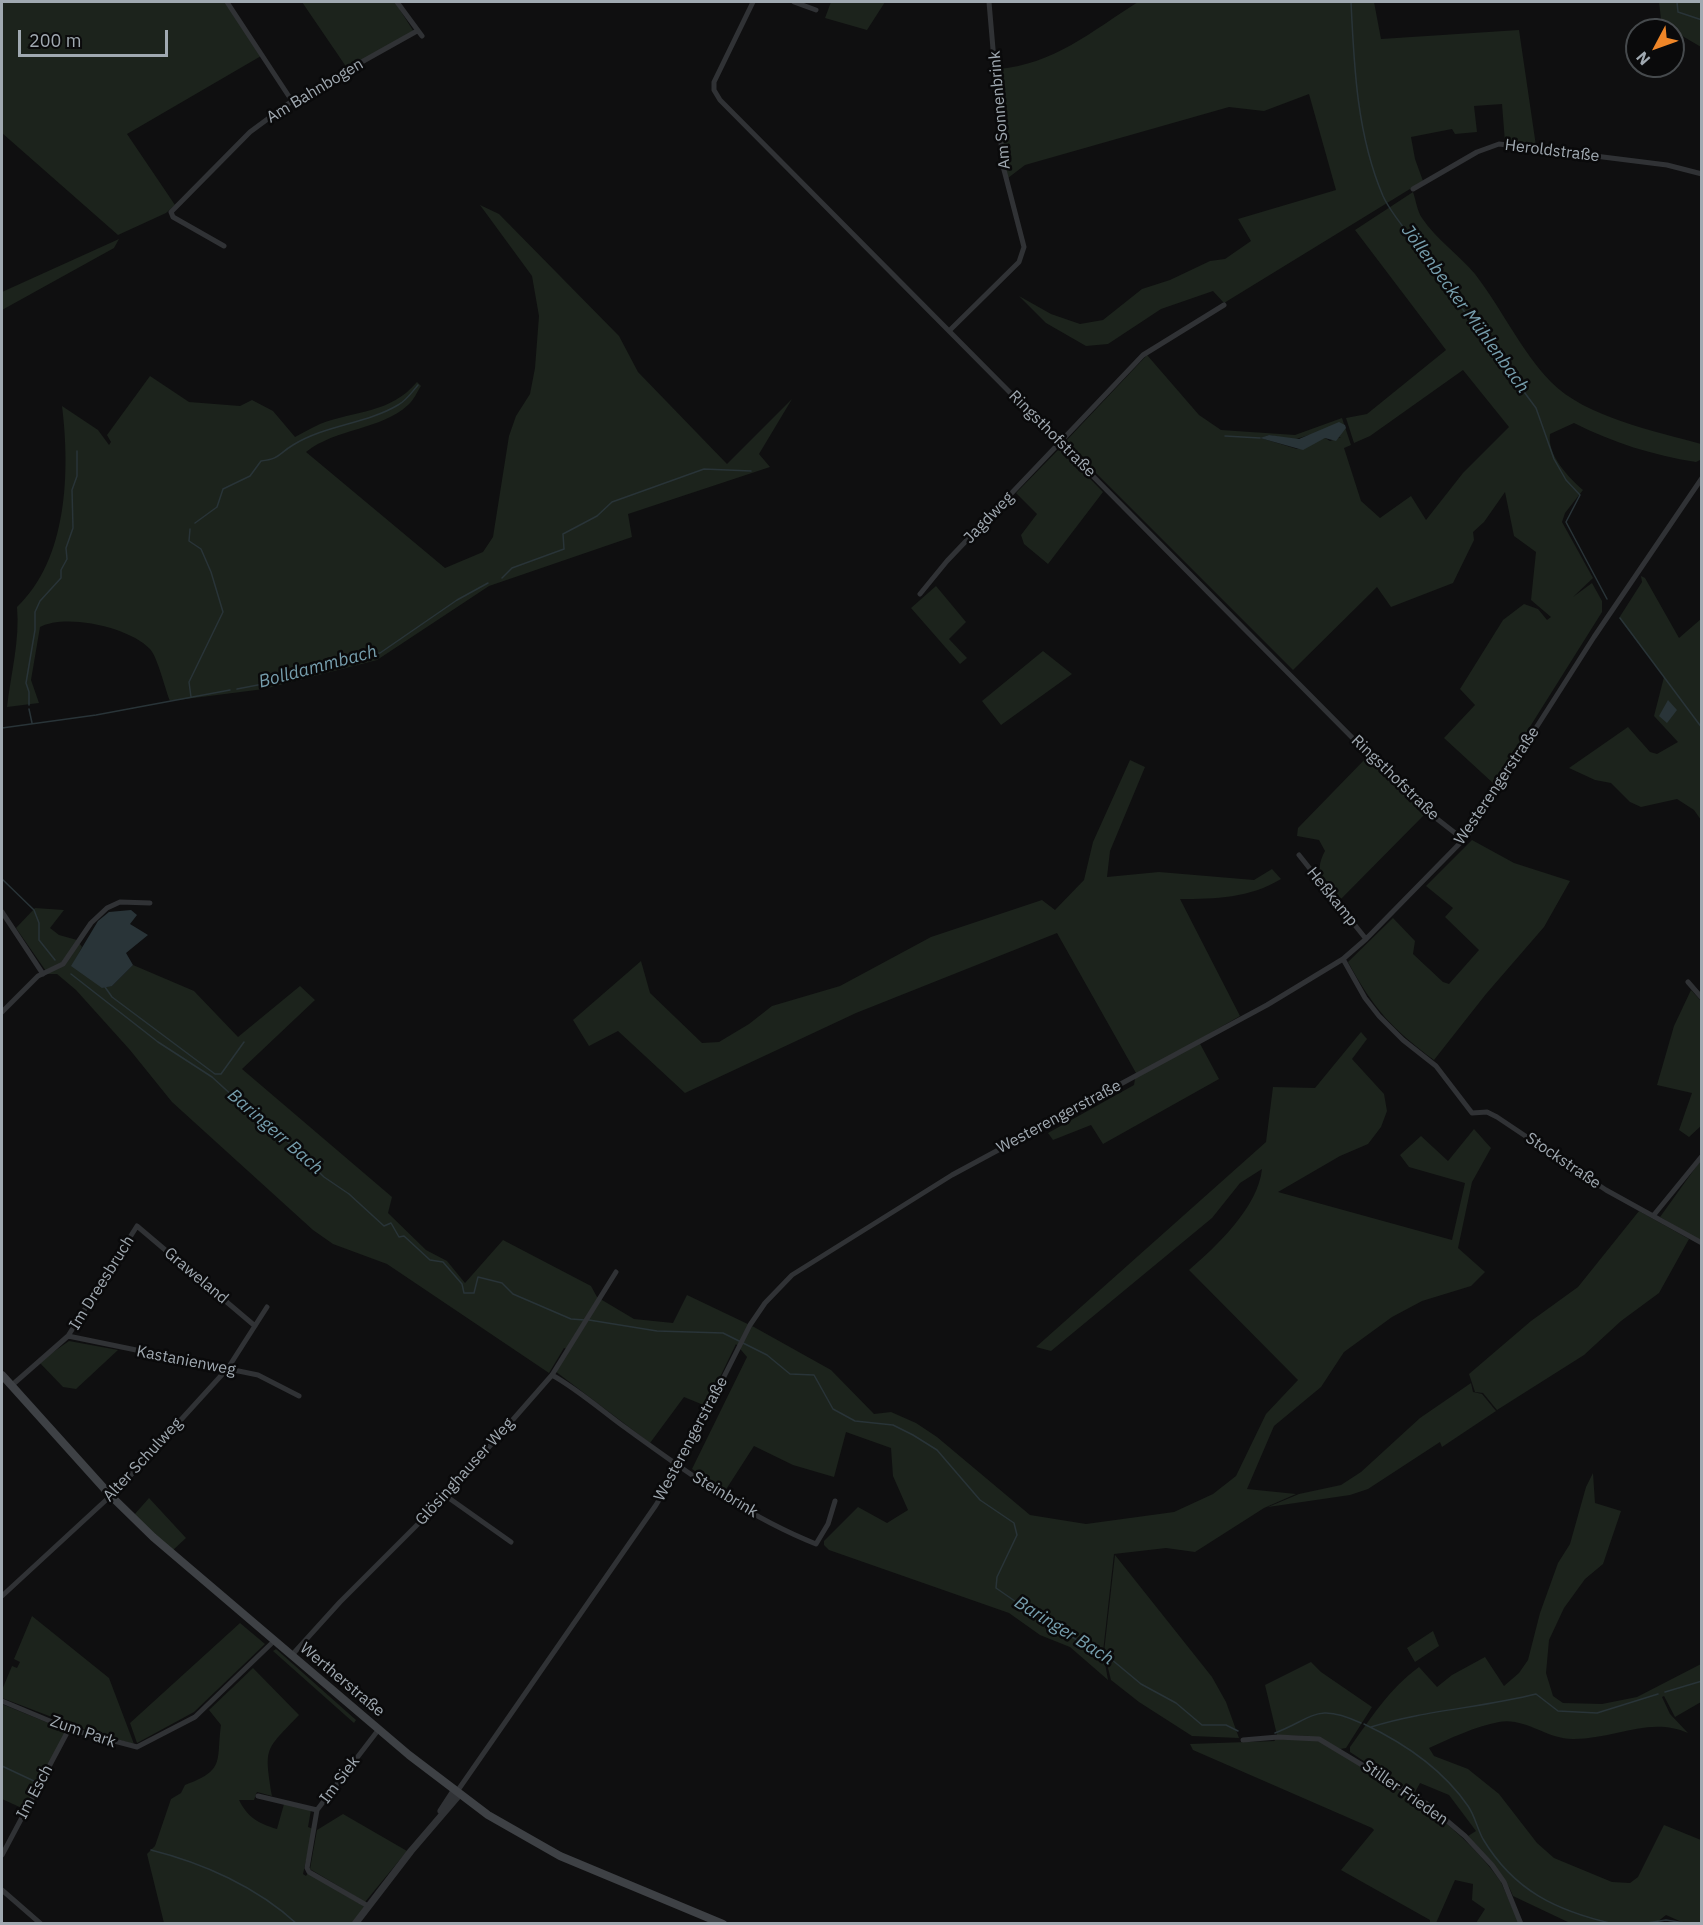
<!DOCTYPE html>
<html>
<head>
<meta charset="utf-8">
<style>
	body { margin:0 }
	#map { position:relative; width:1703px; height:1925px; overflow:hidden; background:#0f0f10; font-family:"IBM Plex Sans",sans-serif }
	canvas { display:block }
	.frame { position:absolute; inset:0; border:3px solid #a0a9b1; pointer-events:none }
	.north { position:absolute; left:1625px; top:18px; width:60px; height:60px; box-sizing:border-box; background:#0a0a0b; border:2px solid #464a4d; border-radius:50%; rotate:229deg; font-size:16px; font-weight:700; line-height:24px; text-align:center; color:#a0a9b1 }
	.north::after { content:''; display:block; margin:auto; width:21px; height:27px; background:#ef8628; clip-path:polygon(50% 0,100% 100%,50% 72%,0 100%) }
	.scale { position:absolute; left:18px; top:30px; width:150px; height:27px; box-sizing:border-box; border:3px solid #a0a9b1; border-top:0; padding-left:8px; font-size:18px; line-height:21px; white-space:nowrap; color:#a0a9b1; -webkit-text-stroke:4px #0a0a0b; paint-order:stroke }
</style>
</head>
<body>
<div id="map">
<canvas width="1703" height="1925"></canvas>
<div class="frame"></div>
<div class="north">N</div>
<div class="scale">200 m</div>
</div>
<script>
const g = document.querySelector('canvas').getContext('2d');
g.lineJoin = 'round';
function fillPath(path, color) { g.fillStyle = color; g.fill(path, 'evenodd'); }
function strokePath(path, color, width, dash) { g.strokeStyle = color; g.lineWidth = width; g.lineCap = dash ? 'butt' : 'round'; g.setLineDash(dash || []); g.stroke(path); }
function drawText(font, color, halo, rows, align = 'center') {
  g.font = font + ' "IBM Plex Sans",sans-serif'; g.lineWidth = 5; g.setLineDash([]); g.textBaseline = 'middle'; g.strokeStyle = halo; g.fillStyle = color; for (const [text, x, y, turn = 0] of rows) {
    g.save(); g.translate(x, y); g.rotate((+turn || 0) * Math.PI / 180); g.textAlign = isNaN(turn) ? turn : align; if (halo) g.strokeText(text, 0, 0); g.fillText(text, 0, 0); g.restore();
  }
}
fillPath(new Path2D(`
	M2,2H225L261,56L127,134L175,205L166,213L118,235L2,133Z
	M302,2H395L414,32L347,68Z
	M831,2H885L867,30L825,18Z
	M1138,2H1374L1381,39L1519,30L1536,146L1505,142L1502,104L1474,106L1477,132L1455,134L1452,129L1411,137L1415,159L1423,181L1224,303L1213,291L1161,309L1108,344L1086,346L1046,323L1019,296L1051,314L1080,324L1103,320L1142,289L1170,280L1210,261L1225,259L1251,241L1238,219L1336,190L1309,94L1264,111L1229,107L1025,165L1008,178L1004,165L997,69C1053,65 1092,31 1138,2Z
	M1659,2H1701V47L1684,37L1661,19Z
	M1413,192C1416,200 1417,211 1422,218C1436,239 1459,255 1475,274C1502,309 1521,351 1551,382C1585,417 1655,431 1701,444L1702,459L1696,462C1652,455 1614,443 1574,423L1550,434C1547,455 1568,477 1583,490L1565,513L1562,522L1593,578L1573,597L1592,583L1602,601V612L1494,784L1444,738L1475,705L1460,689L1503,620L1524,604L1538,609L1547,620L1551,617L1531,600L1536,552L1514,536L1505,492L1484,522L1473,532L1474,540L1453,583L1391,607L1377,587L1293,670L1065,442L1147,355L1199,415L1221,430L1295,435L1342,418L1351,445L1344,448L1361,501L1380,518L1411,496L1426,520L1463,473L1509,427L1463,370L1370,436L1354,443L1346,418L1367,414L1446,350L1355,230ZM1269,435L1293,440L1309,435L1341,437L1330,441L1325,438L1297,449L1261,438Z
	M480,205L499,214L619,336L638,372L727,464L792,399L759,454L770,467L628,514L632,537L489,586L377,660L264,689L170,701C165,689 158,658 150,649C130,627 65,613 40,627L31,680L39,703L7,707C11,673 20,640 17,607C68,559 70,471 62,406L98,430L109,445L111,442L107,435L150,376L189,402L240,406L252,400L273,411L295,437C303,433 311,428 320,424C356,410 390,414 417,382L421,386C417,392 414,400 408,405C381,430 336,428 306,452L445,568L483,552L493,537L509,436L516,416L530,394L535,368L539,316L532,276Z
	M119,239L114,248L2,310V292Z
	M1060,448L1103,492L1048,564L1024,544L1021,535L1037,514L1016,493Z
	M1641,576L1645,578L1679,638L1701,619V820L1694,810L1677,799L1641,807L1630,802L1611,783L1595,780L1569,768L1628,727L1650,752L1657,754L1678,742L1654,716L1664,677L1619,618L1642,582Z
	M936,586L966,622L949,639L967,658L960,664L911,608Z
	M1043,651L1072,674L1001,725L982,701Z
	M1368,756L1426,813L1339,901C1325,882 1312,875 1325,851L1319,840L1297,836L1298,828Z
	M1130,760L1145,767L1110,851L1107,877L1159,872L1254,880L1272,869L1281,879C1250,898 1215,899 1180,899L1240,1016L1198,1040L1219,1079L1103,1144L1091,1125L1053,1140L1048,1133L1134,1085L1136,1073L1057,933L856,1013L685,1093L618,1031L589,1046L573,1020L641,961L650,993L702,1043L719,1042L749,1024L772,1006L840,986L931,937L1042,900L1055,910L1084,880L1093,842Z
	M1472,840L1514,863L1570,881L1544,927L1486,994L1434,1060C1391,1028 1374,1009 1348,962L1393,918L1415,941L1413,954L1443,982L1449,984L1479,950L1445,917L1453,908L1426,886Z
	M35,908L64,910L50,928L59,935L77,940L82,947L72,966L112,986L133,965L194,991L238,1037L300,986L315,1000L242,1069L392,1197L388,1213L426,1250L447,1261L465,1283L503,1240L591,1286L597,1297L634,1319L673,1323L687,1295L754,1327L831,1370L874,1414L891,1412L916,1423L937,1437L1030,1515L1086,1524L1174,1512L1213,1494L1236,1476L1266,1414L1298,1380L1189,1270C1217,1246 1258,1207 1262,1169L1240,1183L1212,1218L1051,1351L1036,1347L1266,1142L1273,1087L1315,1088L1361,1032L1367,1039L1352,1059L1384,1094L1387,1111L1381,1127L1368,1144L1340,1156L1278,1192L1452,1240L1465,1183L1409,1167L1400,1155L1421,1136L1448,1161L1474,1129L1491,1148L1472,1182L1458,1248L1485,1272L1471,1286L1422,1301L1392,1317L1344,1352L1321,1387L1274,1426L1247,1489L1296,1494L1264,1508L1195,1552L1166,1548L1114,1554L1103,1652L1108,1680L1070,1647L1040,1635L1009,1613L829,1550L824,1545V1541L858,1507L887,1523L908,1510L893,1476L891,1448L846,1432L834,1477L793,1465L754,1446L725,1491L692,1469L747,1357L736,1344L706,1406L684,1397L650,1443L555,1371L568,1349L564,1348L549,1373L387,1264L333,1244L313,1230L172,1102L130,1050L76,990L57,974H48L16,928Z
	M1691,990L1701,1001L1702,1125L1689,1137L1679,1130L1692,1093L1657,1085L1674,1026Z
	M1701,1160V1241L1660,1217Z
	M1639,1211L1689,1239L1659,1293L1621,1321L1584,1355L1497,1410L1483,1393L1475,1392L1469,1374L1531,1321L1578,1287Z
	M69,1341L118,1350L76,1389L63,1387L39,1362Z
	M1471,1383L1473,1392L1482,1394L1496,1411L1442,1447L1440,1442L1368,1489L1350,1495L1268,1507L1299,1494L1341,1485L1361,1472L1420,1418Z
	M1593,1473L1595,1503L1621,1511L1603,1564L1585,1579L1564,1608L1549,1640L1546,1673L1553,1696L1563,1703L1602,1704L1637,1697L1701,1664V1702L1675,1717L1664,1696L1662,1697L1670,1714L1688,1733C1650,1716 1614,1739 1574,1739C1548,1740 1525,1717 1499,1722C1476,1726 1449,1739 1429,1748L1434,1756L1468,1769L1499,1794L1537,1843L1554,1858L1612,1882L1630,1883L1638,1877L1664,1825L1701,1840V1923H1684L1666,1915L1656,1923H1570L1513,1896L1509,1887L1468,1836L1476,1831L1449,1795L1420,1783L1414,1794L1350,1752V1747C1372,1717 1389,1689 1419,1667L1437,1687L1452,1675L1485,1657L1504,1686L1519,1673L1528,1660L1540,1613L1558,1563L1570,1544L1586,1487Z
	M149,1498L186,1538L172,1551L134,1515Z
	M1115,1555L1212,1677L1226,1702L1239,1738L1192,1736L1139,1702L1111,1680L1104,1652Z
	M32,1616L109,1678L134,1744L91,1732L2,1698V1690L12,1666L17,1668L20,1662L14,1659Z
	M240,1623L265,1644L194,1712L137,1743L130,1723Z
	M1433,1631L1439,1646L1415,1662L1407,1648Z
	M276,1649L356,1720L354,1723L273,1651Z
	M1311,1662L1321,1672L1372,1707L1346,1748L1340,1749L1309,1736L1277,1735L1265,1685Z
	M253,1668L299,1715C265,1751 264,1746 272,1796L257,1792L254,1800H239C248,1818 258,1823 277,1829L284,1804L311,1810L308,1827L313,1829L303,1874L306,1876L308,1873L365,1907L352,1923H164L147,1854L155,1846L171,1799L181,1793L185,1785C226,1770 216,1761 221,1725L209,1710Z
	M2,1704L68,1731L24,1809L2,1799Z
	M1274,1739C1288,1739 1302,1738 1316,1740C1333,1743 1353,1759 1368,1769C1418,1801 1466,1832 1501,1882L1495,1892L1501,1882L1519,1923H1476L1485,1909L1472,1900L1473,1884L1455,1880L1436,1923H1430V1920L1341,1870L1374,1830L1372,1828L1193,1750L1190,1744L1275,1741Z
	M343,1814L407,1851L365,1902L310,1869L317,1830Z`), '#1c231c');
fillPath(new Path2D(`
	M1339,422L1345,425L1346,428L1336,441L1325,438L1303,450L1260,438L1269,435L1299,439Z
	M1668,700L1677,710L1667,723L1659,716Z
	M131,910L137,915L130,924L148,935L126,953L133,965L112,986L102,988L71,966L98,921L109,912Z`), '#293438');
strokePath(new Path2D(`
	M1351,2C1354,67 1357,135 1383,196C1395,222 1419,242 1432,268L1536,408L1554,459L1566,480L1580,495L1566,522L1607,599
	M1677,2L1678,12L1702,20
	M1225,436L1260,438
	M195,523L217,507L223,489L250,476L261,461C280,459 278,454 293,445C325,425 366,424 398,405C406,401 412,392 418,385
	M190,529L189,541L201,549L211,572L223,612L189,682L191,697
	M502,578L512,568L564,549L563,534L597,516L612,502L704,469L751,471
	M1620,618L1702,728
	M237,689L263,684L380,653L457,600L488,583
	M29,705V692L26,683L35,630V612L40,601L61,578V570L67,559L66,548L73,528L72,490L77,476V451
	M29,709L32,723
	M2,728L96,715L230,690
	M2,879L34,910L39,923V940L55,960
	M71,974L158,1042L212,1077L271,1131L287,1141L324,1177L349,1194L384,1226L391,1223L399,1237L404,1236L430,1260L443,1262L462,1284L464,1293H474L478,1277L502,1283L513,1294L571,1319L585,1320
	M105,987L112,997L215,1074H221L244,1042
	M589,1320L657,1331L723,1333L767,1355L790,1374L814,1375L833,1409L855,1421L893,1425L913,1435L937,1450L980,1500L1014,1523L1017,1535L997,1577L996,1588L1045,1622L1111,1659L1141,1684L1176,1703L1202,1725H1226L1238,1731
	M1665,1692L1702,1681
	M1364,1724C1404,1743 1442,1768 1468,1806C1475,1816 1477,1828 1483,1839C1514,1891 1557,1911 1614,1924
	M1371,1727C1425,1710 1481,1708 1536,1694L1558,1711L1597,1713L1658,1694
	M1275,1733C1314,1718 1316,1702 1361,1723
	M2,1766L36,1782
	M151,1850C203,1863 257,1887 297,1924
	M1640,1924L1666,1920L1691,1924`), '#293438', 1.5);
strokePath(new Path2D(`
	M227,2L292,101
	M397,2L422,36
	M753,2L714,82V90L720,100L1418,804L1464,840
	M794,2L816,10
	M1413,189L1477,152L1499,144L1667,165L1702,174
	M224,246L173,217L171,212L250,132L292,101L417,31
	M949,331L1019,262L1024,247L1003,166L989,2
	M920,594L947,561L1143,355L1224,305
	M1299,855L1366,939
	M2,912L43,974
	M1343,959L1365,998L1379,1016L1403,1040L1436,1066L1472,1113L1487,1112L1497,1117L1606,1190L1702,1243
	M1688,982L1702,998
	M2,1012L38,976L63,964L91,923L107,908L120,902L150,903
	M1653,1216L1702,1156
	M68,1336L258,1375L299,1396
	M552,1375C577,1389 600,1409 623,1426C684,1470 745,1516 816,1544L828,1524L835,1501
	M11,1386L68,1336L137,1226L255,1326
	M446,1496L511,1542
	M2,1596L118,1489L228,1368L267,1307
	M292,1655L340,1602L446,1496L552,1375L616,1272
	M2,1701L69,1729L137,1747L195,1717L274,1641
	M1243,1740L1278,1737L1319,1739L1427,1804L1465,1836L1492,1865L1504,1882L1521,1924
	M456,1793L656,1505L679,1466L750,1325L765,1303L792,1275L952,1175L1267,1005L1343,959L1366,939L1467,836L1594,637L1702,478
	M258,1796L317,1810L379,1729
	M317,1810L307,1868L309,1872L368,1906
	M2,1855L69,1729
	M2,1890L41,1924`), '#303235', 5);
strokePath(new Path2D(`
	M441,1811L454,1791
	M355,1924L411,1851L459,1795`), '#303235', 7);
strokePath(new Path2D(`
	M2,1375L111,1496L153,1537L409,1755L488,1815L560,1856L723,1924`), '#3e4145', 8);
drawText('16px', '#a0a9b1', '#0a0a0b', [
	["Am Bahnbogen",315,91,-31],
	["Am Sonnenbrink",1000,110,-95],
	["Heroldstraße",1552,151,7],
	["Ringsthofstraße",1052,434,45],
	["Jagdweg",989,518,-46],
	["Ringsthofstraße",1395,778,44],
	["Westerengerstraße",1497,786,-56],
	["Heßkamp",1332,897,51],
	["Westerengerstraße",1059,1117,-28],
	["Stockstraße",1563,1161,34],
	["Graweland",196,1276,40],
	["Im Dreesbruch",102,1283,-58],
	["Kastanienweg",186,1361,11],
	["Westerengerstraße",691,1439,-62],
	["Alter Schulweg",143,1460,-47],
	["Glösinghauser Weg",465,1472,-48],
	["Steinbrink",725,1495,31],
	["Wertherstraße",342,1680,40],
	["Zum Park",83,1732,19],
	["Im Siek",340,1780,-53],
	["Im Esch",35,1792,-62],
	["Stiller Frieden",1405,1793,35]
]);
drawText('italic 18px', '#769ead', '#0a0a0b', [
	["Jöllenbecker Mühlenbach",1465,309,54],
	["Bolldammbach",318,667,-15],
	["Baringerr Bach",275,1132,41],
	["Baringer Bach",1064,1631,32]
]);
</script>
</body>
</html>
